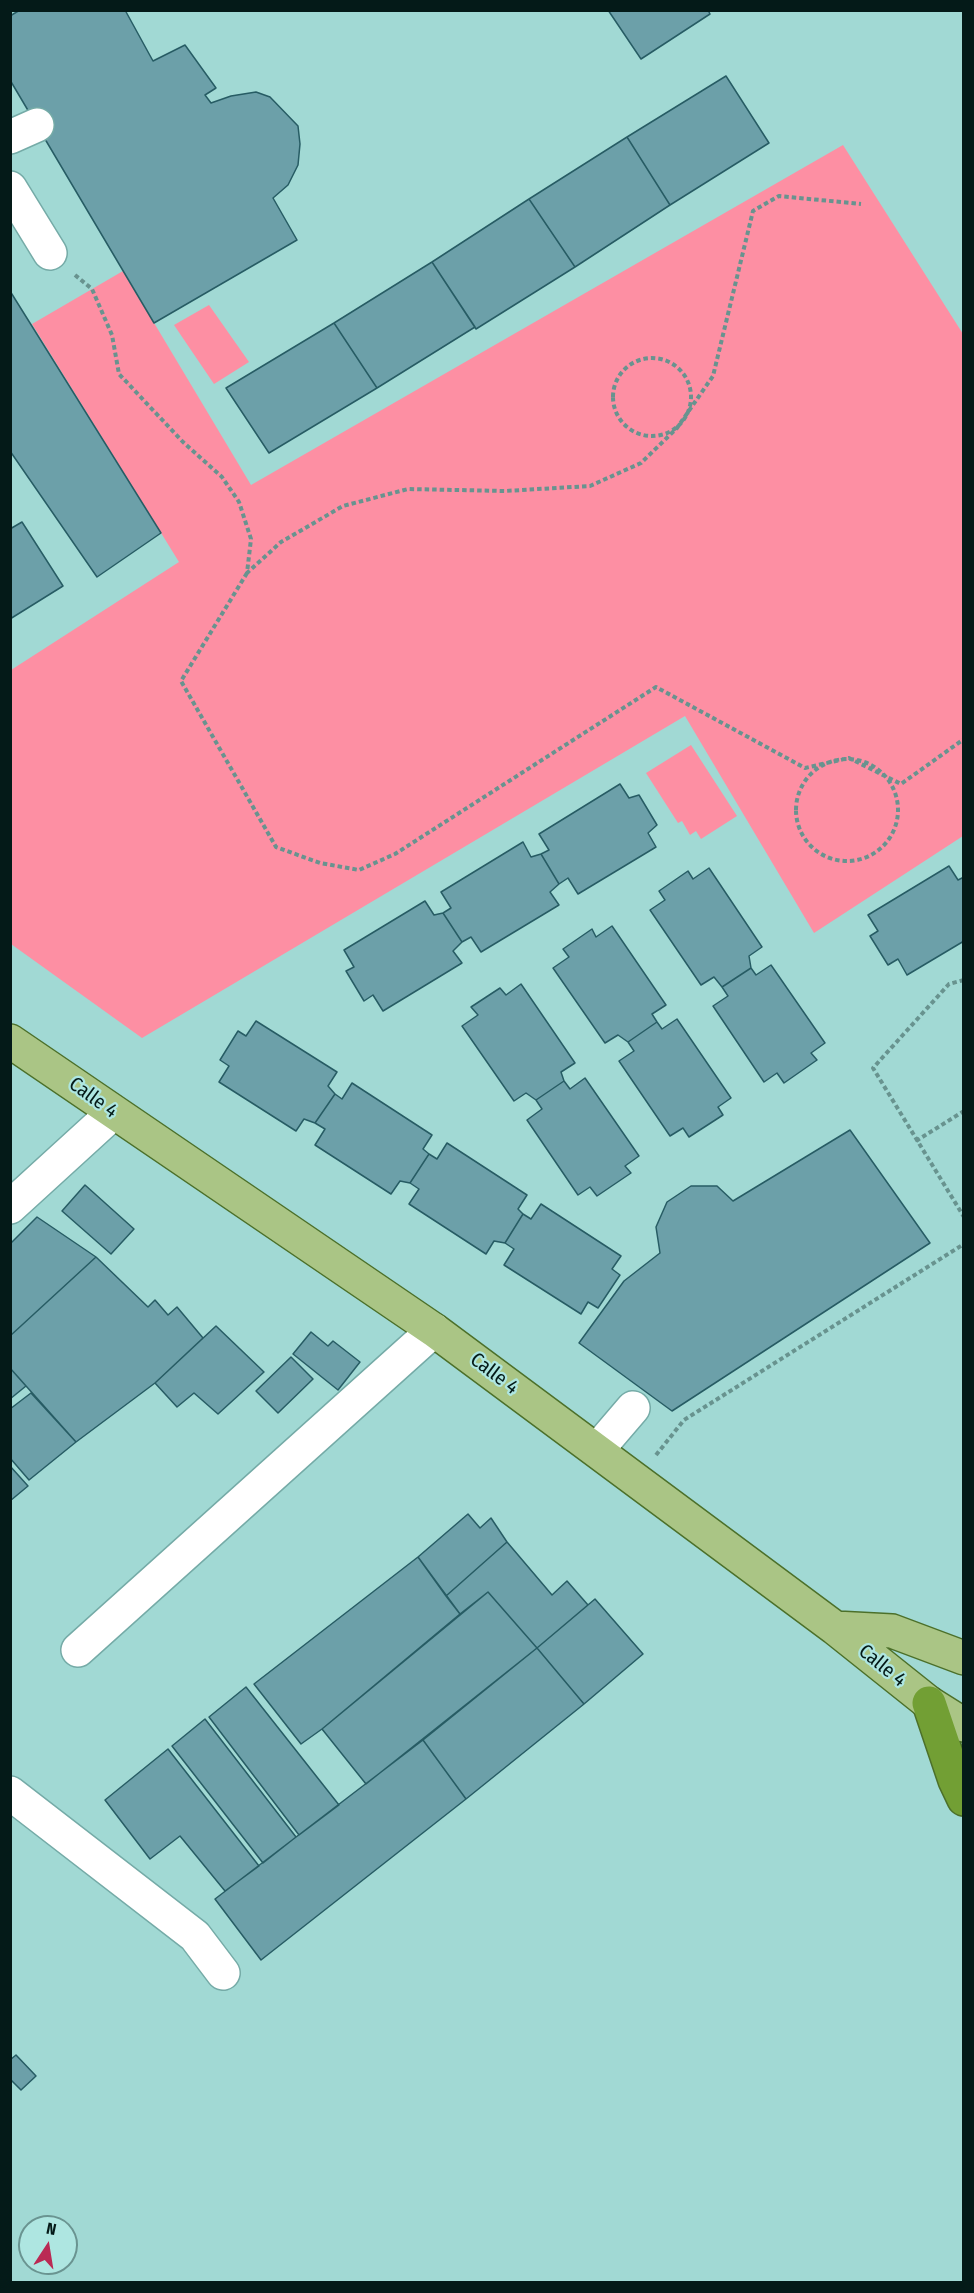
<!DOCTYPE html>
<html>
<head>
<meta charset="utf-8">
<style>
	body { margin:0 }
	#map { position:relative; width:974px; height:2293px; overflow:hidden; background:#a1d9d4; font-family:"Fira Sans Condensed",sans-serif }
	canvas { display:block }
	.frame { position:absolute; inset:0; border:12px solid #041a18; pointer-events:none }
	.north { position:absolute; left:18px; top:2215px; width:60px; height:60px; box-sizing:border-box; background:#aee6e1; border:2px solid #6a9491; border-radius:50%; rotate:12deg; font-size:16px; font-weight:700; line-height:24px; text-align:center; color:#041a18 }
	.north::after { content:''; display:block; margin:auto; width:21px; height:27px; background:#ba2a54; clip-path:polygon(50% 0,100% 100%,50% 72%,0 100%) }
</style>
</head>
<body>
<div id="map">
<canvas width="974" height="2293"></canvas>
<div class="frame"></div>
<div class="north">N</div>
</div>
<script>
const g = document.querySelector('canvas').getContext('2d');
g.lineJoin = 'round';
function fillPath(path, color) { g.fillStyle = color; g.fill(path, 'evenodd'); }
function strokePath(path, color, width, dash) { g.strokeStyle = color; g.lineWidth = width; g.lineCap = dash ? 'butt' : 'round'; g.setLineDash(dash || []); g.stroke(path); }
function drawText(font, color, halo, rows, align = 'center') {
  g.font = font + ' "Fira Sans Condensed",sans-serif'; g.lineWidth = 4.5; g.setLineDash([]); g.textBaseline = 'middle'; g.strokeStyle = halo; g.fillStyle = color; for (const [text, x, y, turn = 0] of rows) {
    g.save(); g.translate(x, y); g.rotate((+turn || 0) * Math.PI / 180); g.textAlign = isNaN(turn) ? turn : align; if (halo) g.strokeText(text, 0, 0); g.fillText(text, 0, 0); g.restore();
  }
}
fillPath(new Path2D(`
	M843,145L963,334V836L814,933L685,716L142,1038L11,944V670L179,562L32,324L123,271L251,485Z
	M209,305L249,362L214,384L174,325Z
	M691,745L737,816L701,839L696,831L690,835L682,821L678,823L646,773Z`), '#fd8fa3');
const building = new Path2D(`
	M20,10H125L153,61L185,45L216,88L205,95L211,103L231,96L256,92L270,97L298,126L300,144L298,165L288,185L273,198L297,240L154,323L10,80V16Z
	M608,10H708L710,14L641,59Z
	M726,76L769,143L670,205L627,137Z
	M627,137L670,205L575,267L529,199Z
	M529,199L575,267L476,329L432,262Z
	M432,262L475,327L377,388L334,323Z
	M10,291L161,533L97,577L10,451Z
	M334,323L377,388L269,453L226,388Z
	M22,522L63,586L10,619V529Z
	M620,784L629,798L639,795L657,825L648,833L656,847L578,894L568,878L559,884L541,854L549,850L539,834Z
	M523,842L531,857L541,854L559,884L550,892L559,905L481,952L471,937L462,942L443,913L451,908L441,892Z
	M949,866L958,880L964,877V941L907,975L898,959L888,965L870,936L878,931L868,915Z
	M709,868L762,947L749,956L751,968L722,987L714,977L701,985L650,910L665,900L659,891L688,871L693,879Z
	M425,901L434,915L443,913L462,942L453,951L462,963L383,1011L373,995L364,1001L346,971L354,967L344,950Z
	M612,926L666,1005L652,1014L657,1022L628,1042L618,1035L605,1043L553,968L569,957L563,949L592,929L596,937Z
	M771,965L825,1043L811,1053L817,1060L784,1083L777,1073L764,1082L713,1006L728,996L722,987L751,968L756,975Z
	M521,984L575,1063L561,1072L564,1081L536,1100L526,1093L514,1101L462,1026L478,1015L471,1007L500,988L506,995Z
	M677,1019L731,1098L718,1107L723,1115L689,1137L683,1128L670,1136L619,1061L634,1051L628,1042L657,1022L662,1029Z
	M256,1021L337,1072L328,1086L335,1094L315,1123L304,1119L296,1131L219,1082L229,1066L220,1060L238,1031L246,1036Z
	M585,1078L639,1156L625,1166L631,1173L597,1196L590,1187L578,1195L527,1120L542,1109L536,1100L564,1081L570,1089Z
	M352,1083L432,1135L423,1149L429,1154L410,1183L400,1181L391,1194L315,1145L325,1129L315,1123L335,1094L342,1099Z
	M850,1130L930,1243L672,1411L579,1343L624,1281L660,1253L656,1227L667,1202L691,1186H717L733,1201Z
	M447,1143L527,1195L518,1209L523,1214L505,1243L494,1241L486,1254L409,1204L419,1189L410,1183L429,1154L437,1159Z
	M85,1185L134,1229L111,1254L62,1211Z
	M541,1204L621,1256L612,1269L620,1275L598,1308L588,1302L581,1314L504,1265L514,1249L505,1243L523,1214L531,1219Z
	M37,1217L96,1257L10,1336V1244Z
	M96,1257L148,1307L155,1300L168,1315L177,1307L203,1338L155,1383L76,1442L10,1368V1336Z
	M216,1326L264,1372L218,1414L194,1393L177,1407L155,1383Z
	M311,1332L328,1346L333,1341L360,1362L338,1390L293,1354Z
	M291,1357L313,1379L278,1413L256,1391Z
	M10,1368L26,1386L10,1399Z
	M31,1393L76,1442L29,1480L10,1458V1409Z
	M10,1466L28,1486L10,1501Z
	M468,1514L480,1528L491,1518L507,1542L446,1596L418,1557Z
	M507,1542L552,1595L567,1581L588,1605L537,1648L488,1592L460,1614L446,1596Z
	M418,1557L460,1614L322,1729L301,1744L254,1684Z
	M488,1592L537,1648L366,1784L322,1729Z
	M595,1599L643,1654L584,1704L537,1648Z
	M537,1648L584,1704L466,1799L423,1740Z
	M246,1687L339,1805L299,1835L209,1717Z
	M205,1719L296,1837L263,1863L172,1746Z
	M423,1740L466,1799L261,1960L215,1899Z
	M168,1749L259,1866L225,1891L180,1836L150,1859L105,1800Z
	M16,2055L36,2076L21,2090L10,2079V2060Z`);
fillPath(building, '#6ca0a9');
strokePath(building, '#275c64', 1.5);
const minor = new Path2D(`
	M10,137L37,125
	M10,188L50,253
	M10,1207L113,1113
	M597,1450L633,1408
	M78,1650L434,1330
	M10,1793L195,1936L223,1973`);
const major = new Path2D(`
	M10,1041L434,1330L835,1628L929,1703L964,1725
	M835,1628L892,1631L964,1658`);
const highway = new Path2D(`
	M929,1703L955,1780L964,1799`);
strokePath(minor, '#75aba7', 36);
strokePath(major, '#4c702a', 36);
strokePath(highway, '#4c702a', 36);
strokePath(new Path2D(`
	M75,275L92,289L112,335L119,374L183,442L222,477L239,502L251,539L247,573L281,542L343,506L408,489L505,491L590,486L641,463L677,428L713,376L753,211L779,196L861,204
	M613 397a39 39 0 1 1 78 0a39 39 0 1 1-78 0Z
	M247,573L181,681L276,847L320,863L359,870L395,854L656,687L805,768L849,758L901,784L964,739
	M796 810a51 51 0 1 1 102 0a51 51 0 1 1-102 0Z
	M964,980L949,984L873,1068L964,1217
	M916,1141L964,1111
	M656,1455L684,1420L964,1244`), '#68938f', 4, [4.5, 3]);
strokePath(minor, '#fff', 33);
strokePath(major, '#aac585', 33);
strokePath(highway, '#729f34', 33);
drawText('20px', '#041a18', '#aee6e1', [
	["Calle 4",93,1098,36],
	["Calle 4",494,1374,37],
	["Calle 4",882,1666,39]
]);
</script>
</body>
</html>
